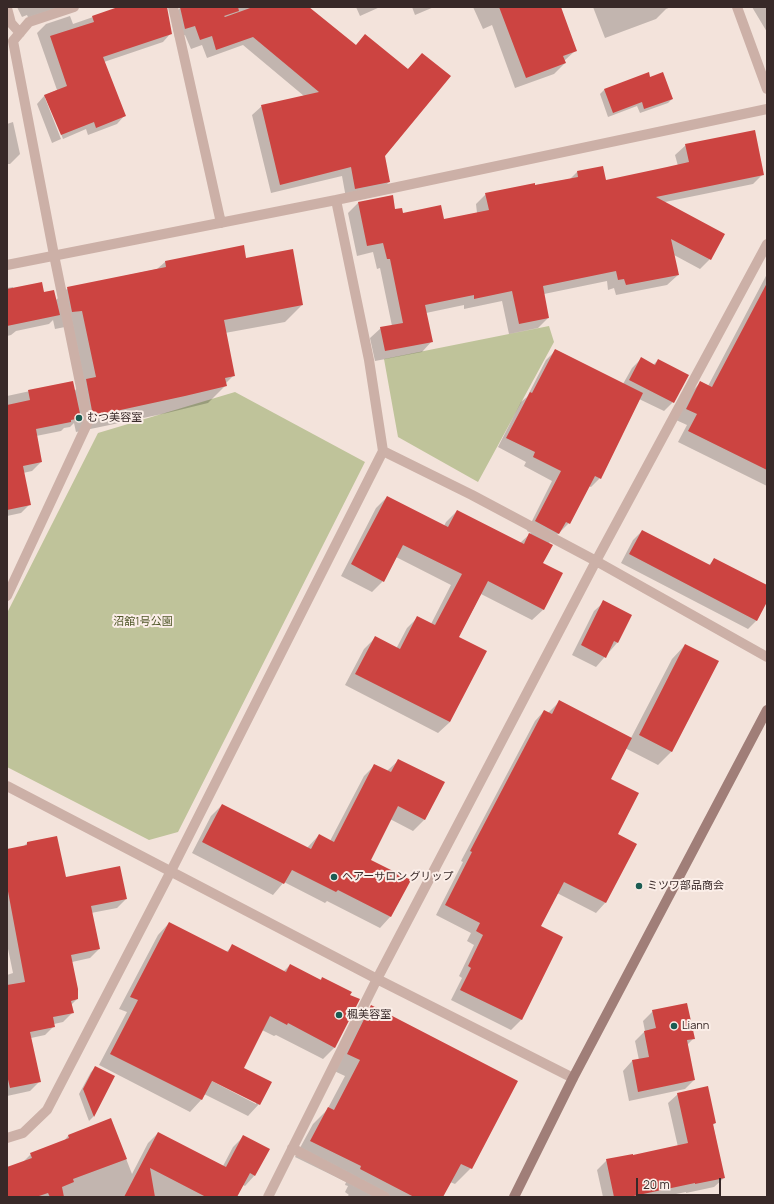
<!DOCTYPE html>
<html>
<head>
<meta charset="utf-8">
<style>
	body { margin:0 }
	#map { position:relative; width:774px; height:1204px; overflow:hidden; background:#f3e3db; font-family:Manrope,sans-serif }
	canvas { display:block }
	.frame { position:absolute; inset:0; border:8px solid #382928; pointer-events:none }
	.scale { position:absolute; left:636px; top:1178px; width:85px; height:18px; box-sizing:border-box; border:2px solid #382928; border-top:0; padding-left:5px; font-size:12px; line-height:14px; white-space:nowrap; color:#382928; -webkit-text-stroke:3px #fbeee8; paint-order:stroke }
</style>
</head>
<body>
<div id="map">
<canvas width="774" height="1204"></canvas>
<div class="frame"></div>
<div class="scale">20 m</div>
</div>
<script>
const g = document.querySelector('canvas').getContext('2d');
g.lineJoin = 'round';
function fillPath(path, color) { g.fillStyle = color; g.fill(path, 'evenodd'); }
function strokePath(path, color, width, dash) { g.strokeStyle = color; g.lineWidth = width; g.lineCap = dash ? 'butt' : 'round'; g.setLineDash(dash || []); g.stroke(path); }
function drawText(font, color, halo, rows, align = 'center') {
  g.font = font + ' Manrope,"Noto Sans JP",sans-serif'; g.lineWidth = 4; g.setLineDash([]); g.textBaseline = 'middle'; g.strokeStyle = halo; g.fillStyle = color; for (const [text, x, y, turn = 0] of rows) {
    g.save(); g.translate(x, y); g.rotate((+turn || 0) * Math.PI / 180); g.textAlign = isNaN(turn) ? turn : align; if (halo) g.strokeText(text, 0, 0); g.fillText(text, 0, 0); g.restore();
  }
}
fillPath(new Path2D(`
	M549,326L554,342L478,482L398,437L384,359Z
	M235,392L365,462L178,832L149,840L7,767V613L98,433Z`), '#bfc39a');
fillPath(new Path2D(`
	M17,7H60L30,22L27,15L22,17Z
	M129,7H154L171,33L163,42L104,62L125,115L117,124L88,135L86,129L63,139L47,98H45L61,139L52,143L37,104L45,95L57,90L37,33L46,24L70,16L73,24L116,9Z
	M184,7H307L398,80L422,54L384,156L389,182L380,191L346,198L342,176L271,193L252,115L262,106L304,96L243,45L207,58L202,45L191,49L185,35L175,38L171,18L180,8Z
	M356,7H380L360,16Z
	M412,7H434L415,15Z
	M473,7H560L576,50L564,61L565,63L554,74L515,88L492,25L483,29Z
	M593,7H671L666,9L656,19L605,38Z
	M752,7H767V32Z
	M648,74L650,78L672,99L668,103L640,113L637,106L608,117L600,94L604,90Z
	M13,122L20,154L10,164H7V124Z
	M686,145L763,174L753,184L665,202L710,259L700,269L674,255L678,275L667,285L616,295L614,288L608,290L607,281L544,294L548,318L538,328L509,334L502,301L464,309V305L426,313L432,341L422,352L375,361L370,338L381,328L392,326L380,268L377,269L373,252L357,256L348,213L358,203L394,210L402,214L443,220L477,213L476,204L486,194L570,179L577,172L602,167L605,181L678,166L675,155Z
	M243,247L246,259L302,305L285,322L225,333L234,375L225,384L226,385L208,403L167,413L76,432L74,423L70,427L64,428L61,431L36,436L41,462L32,471L23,473L30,504L21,513L7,516V394V396L72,382L74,392L77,388L65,327L55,329L53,320L49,324L16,331L11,335L7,336V288L13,287V289L43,293L56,300L68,288L157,269L165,262Z
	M767,274V486L678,442L687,425L676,420L690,393L701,382L708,386Z
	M556,350L623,384L632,368L641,359L653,365L658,360L673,402L664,411L639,399L600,478L591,487L588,486L569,523L548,544L542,563L544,609L532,620L481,594L458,638L450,722L438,733L345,685L364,649L375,638L396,649L407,628L418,617L431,624L451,585L396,557L383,581L372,592L341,576L376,508L387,497L444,526L446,522L457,511L520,543L531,533L527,531L552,481L524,466L526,462L498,447L521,402L527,397L546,360Z
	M642,531L709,565L714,560L767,587V600L757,620L748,629L621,563L633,540Z
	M604,602L617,643L596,667L572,655L594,611Z
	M685,645L672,751L658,765L625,748L609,779L617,835L635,844L605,903L596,913L557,893L539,927L561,937L521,1020L511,1030L451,1000L462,978L459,976L474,945L467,941L471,933L436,915L463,862L461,861L535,721L544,711L548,713L559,702L631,738L672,659Z
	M399,760L443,783L424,820L413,831L390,819L369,860L409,880L390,917L380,928L327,901L325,903L284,882L273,895L192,853L211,816L222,805L307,848L319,835L330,841L364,776L375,765L387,771Z
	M27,843L65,879L126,899L117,908L91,913L99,949L90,958L72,962L77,999L71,1005L73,1012L63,1022L54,1024V1026L45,1035L31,1038L39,1082L30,1091L7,1096V975L13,973L7,944V850L23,847Z
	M169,923L226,952L233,946L283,972L290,965L320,980L322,978L335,1047L323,1059L276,1035L274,1036L262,1030L243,1068L259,1104L248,1116L204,1094L201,1100L190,1112L99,1065L127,1012L119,1009L158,935ZM208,1077L256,1102V1104L208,1079Z
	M371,1007L471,1168L455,1184L450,1182L442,1197H346L349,1195L345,1192L348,1186L345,1185L346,1182L295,1157L313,1124L327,1110L345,1076L332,1070L355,1022Z
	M653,1011L694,1038L687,1045L694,1080L685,1089L629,1101L623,1071L632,1061L639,1060L635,1041L645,1031L643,1021Z
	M95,1068L113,1077L93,1117L89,1121L79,1094L91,1072Z
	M678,1094L715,1123L713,1125L724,1178L714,1187L686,1193V1192L661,1197H603L597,1170L607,1160L633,1156L678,1147L668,1103Z
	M111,1120L132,1174L148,1143L158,1133L223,1166L233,1147L243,1137L254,1176L245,1186L243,1185L236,1197H7V1169L22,1163L31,1154L63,1142L68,1136Z`), '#0003');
fillPath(new Path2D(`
	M118,7H167L172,34L103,57L126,116L96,128L94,122L61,135L44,95L67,86L50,36L94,22L92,16Z
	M180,7H238L239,11L224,16L225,17L253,7H309L356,45L365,34L408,69L422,53L451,76L385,156L390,182L355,189L351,167L280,185L261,105L319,92L253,37L216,50L212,36L200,40L195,26L185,29Z
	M499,7H561L577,51L563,56L566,63L526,78Z
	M649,72L650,77L663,72L673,99L644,109L642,102L613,113L604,89Z
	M755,130L764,175L656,197L725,234L711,260L671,239L679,275L626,285L624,279L618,280L616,271L543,286L549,318L519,324L512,291L474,299V295L425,305L433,342L385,351L380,327L403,323L390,259H387L383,243L367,246L358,202L393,195L395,209L402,208L403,213L441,205L444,219L489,210L485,193L535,183V185L578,177L577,171L603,166L606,180L667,167L689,162L685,144Z
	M244,245L246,258L293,249L303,305L224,320L235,376L225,378L227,386L185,396L93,416L86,379L96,377L82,311L72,312L67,287L166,267L165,261Z
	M42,282L44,292L54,290L60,315L7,326V289Z
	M767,283V470L688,431L697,414L686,409L700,381L712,387Z
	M555,349L643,393L601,479L595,476L570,524L566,522L559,534L535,521L561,471L533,457L535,452L506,438L530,392L532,393Z
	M641,357L655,365L658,359L689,375L674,403L629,380Z
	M73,381L81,418L71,420V422L36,429L42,462L23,466L31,505L7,510V405L30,400L28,390Z
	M387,496L448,527L457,510L524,544L529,533L553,545L543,563L563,573L544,610L488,581L459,637L487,651L450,722L355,674L375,636L400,649L417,616L435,625L462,574L403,545L384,582L351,564Z
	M642,530L710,565L714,558L767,585V602L757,621L629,554Z
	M603,600L632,615L618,643L614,641L606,658L581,645Z
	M685,644L719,661L672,752L639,735Z
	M559,700L632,738L611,779L639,793L618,834L637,844L606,903L564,882L541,926L563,937L522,1020L460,990L471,968L468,966L483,935L476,931L480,923L445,905L472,852L470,851L544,710L552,714Z
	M398,759L445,782L425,820L398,806L371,860L411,880L391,917L338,890L336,892L292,870L284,884L202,842L222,804L311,849L319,834L334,842L374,764L391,772Z
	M57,836L66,877L120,866L127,899L91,906L100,949L71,955L78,989V999L71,1001L74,1013L53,1017L55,1027L30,1032L41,1082L10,1088L7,1075V985L25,982L7,886V849L27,845V842Z
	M169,922L228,952L232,944L286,972L290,964L321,980L322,977L352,992L350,995L360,999L335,1048L288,1023L287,1025L270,1016L244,1068L272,1082L260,1105L212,1081L202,1100L110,1054L138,1000L130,997Z
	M687,1003L695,1039L687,1040L695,1080L638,1092L632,1060L649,1057L644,1031L656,1028L652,1010Z
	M371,1005L518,1081L472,1169L461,1164L443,1197H414L360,1169L361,1166L310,1141L328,1107L334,1110L360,1060L347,1054Z
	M95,1066L115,1076L94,1117L83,1089Z
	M708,1086L716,1123L713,1124L725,1178L695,1184V1183L629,1197H614L606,1159L633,1154V1155L688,1143L677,1093Z
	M111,1118L127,1159L73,1179L74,1182L62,1187L64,1197H50L48,1193L36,1197H7V1167L32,1158L30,1153L69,1138L68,1135Z
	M158,1132L226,1167L243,1135L270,1149L255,1176L250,1173L237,1197H206L150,1168L155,1197H124Z`), '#cc4441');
strokePath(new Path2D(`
	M173,7L221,223
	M737,7L767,89
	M7,8L11,23L20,33
	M336,200L369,360L383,451L472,495L596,561L767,657
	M7,265L336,200L767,109
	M7,596L88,422L54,255L13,41L29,22L74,7
	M7,786L377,979L573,1078
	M7,1138L23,1133L47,1110L171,871L383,451
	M292,1148L385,1197
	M268,1197L377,979L596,561L767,244`), '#ccb0a7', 10);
strokePath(new Path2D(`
	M514,1197L573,1078L767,710`), '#a07e78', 10);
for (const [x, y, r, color] of [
	[79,418,4,"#1b5c52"],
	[334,877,4,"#1b5c52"],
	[639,886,4,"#1b5c52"],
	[339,1015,4,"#1b5c52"],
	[674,1026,4,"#1b5c52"]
]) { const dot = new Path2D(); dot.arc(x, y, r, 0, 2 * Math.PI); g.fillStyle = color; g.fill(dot); strokePath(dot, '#fbeee8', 1.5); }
drawText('11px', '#382928', '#fbeee8', [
	["むつ美容室",87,418],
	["ヘアーサロン グリップ",342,877],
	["ミツワ部品商会",647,886],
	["楓美容室",347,1015],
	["Liann",682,1026]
], 'left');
drawText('11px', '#51582a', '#fbeee8', [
	["沼舘1号公園",143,622]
]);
</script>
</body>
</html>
